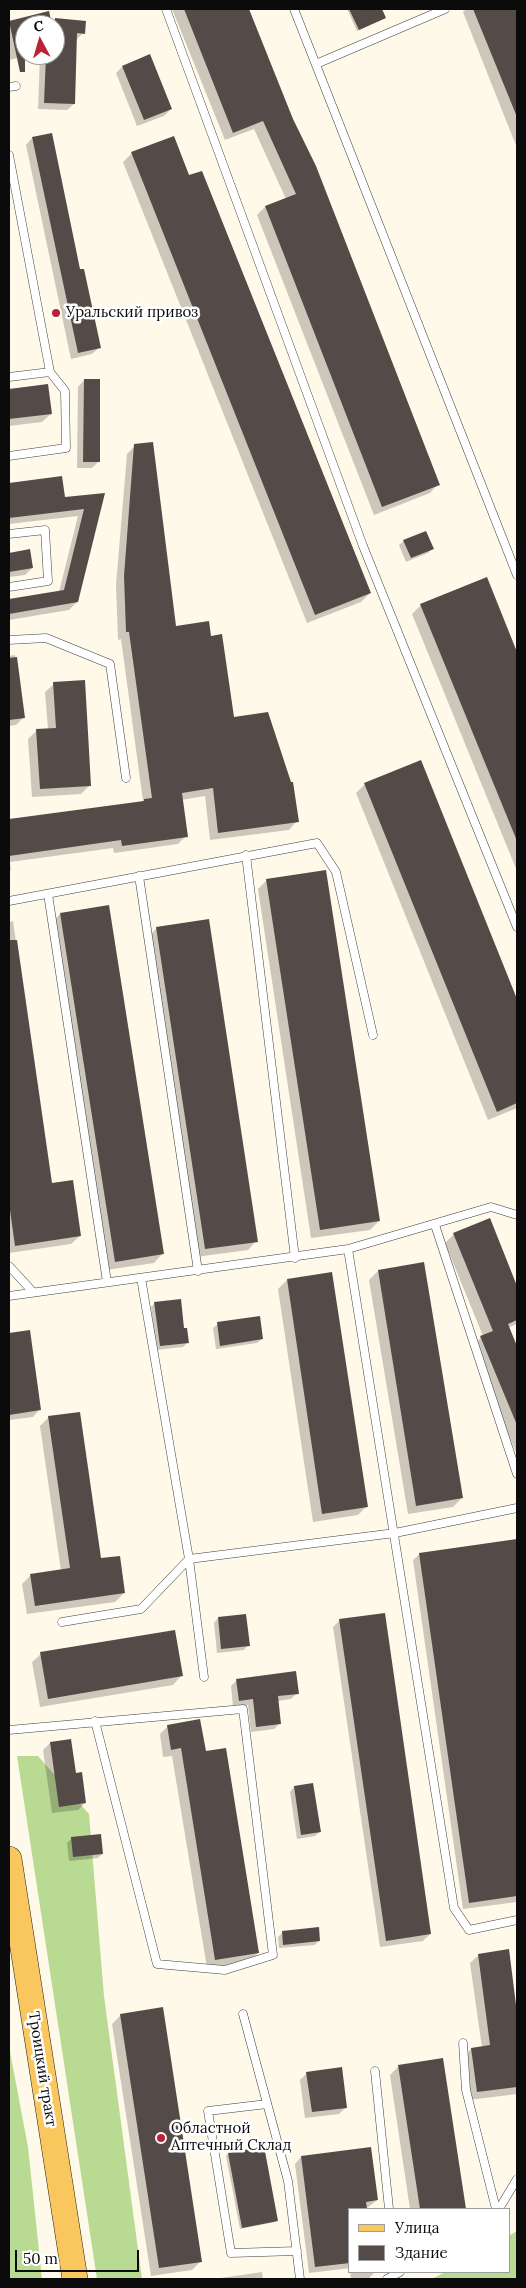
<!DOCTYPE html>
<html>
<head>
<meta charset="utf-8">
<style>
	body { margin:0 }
	#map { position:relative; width:526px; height:2288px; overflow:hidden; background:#fff9e9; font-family:Lora,serif }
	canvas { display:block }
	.frame { position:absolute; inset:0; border:10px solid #0b0b0b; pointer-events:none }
	.legend { position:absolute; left:348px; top:2208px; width:162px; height:65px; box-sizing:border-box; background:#fff; border:1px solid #9d9d9d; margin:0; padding:6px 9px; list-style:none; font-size:15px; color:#0b0b0b }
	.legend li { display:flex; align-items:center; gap:10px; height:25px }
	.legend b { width:25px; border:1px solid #9d9d9d }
	.north { position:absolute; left:15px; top:15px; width:50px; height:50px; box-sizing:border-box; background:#fff; border:1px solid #9d9d9d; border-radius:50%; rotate:354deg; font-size:14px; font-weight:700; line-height:20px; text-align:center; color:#0b0b0b }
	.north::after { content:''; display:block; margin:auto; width:18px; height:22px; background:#bc2237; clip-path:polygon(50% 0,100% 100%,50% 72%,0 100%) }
	.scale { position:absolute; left:15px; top:2250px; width:124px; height:22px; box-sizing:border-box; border:2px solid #0b0b0b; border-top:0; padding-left:6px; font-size:15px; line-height:18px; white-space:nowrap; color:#0b0b0b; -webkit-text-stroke:4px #fff; paint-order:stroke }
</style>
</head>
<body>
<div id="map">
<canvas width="526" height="2288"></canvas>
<div class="frame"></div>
<ul class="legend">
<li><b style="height:6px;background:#fac75e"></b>Улица</li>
<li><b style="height:14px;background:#544b48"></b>Здание</li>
</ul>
<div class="north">С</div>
<div class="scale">50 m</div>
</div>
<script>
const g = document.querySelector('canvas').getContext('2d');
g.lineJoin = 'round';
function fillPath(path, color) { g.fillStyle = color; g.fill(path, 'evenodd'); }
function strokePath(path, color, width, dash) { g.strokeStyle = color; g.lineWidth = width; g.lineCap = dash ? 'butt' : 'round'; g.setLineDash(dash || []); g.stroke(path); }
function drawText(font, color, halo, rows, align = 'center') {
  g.font = font + ' Lora,serif'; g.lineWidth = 5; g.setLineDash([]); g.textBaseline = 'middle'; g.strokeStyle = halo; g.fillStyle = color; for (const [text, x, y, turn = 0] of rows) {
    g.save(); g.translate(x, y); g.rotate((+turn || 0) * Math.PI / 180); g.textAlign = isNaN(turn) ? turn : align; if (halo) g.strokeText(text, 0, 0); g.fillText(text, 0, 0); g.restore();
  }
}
fillPath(new Path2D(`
	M17,1756H38L89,1814L104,1996L142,2279H97Z
	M9,2046L28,2147L42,2279H9Z
	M517,2231V2279H432L445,2272H510V2235Z`), '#b9da93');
fillPath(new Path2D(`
	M172,9H248L438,484L430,493L374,515L257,215L265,207L286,199L254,129L225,140Z
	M347,9H381L385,18L357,31Z
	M466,9H517V148L463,12Z
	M48,13L49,19L85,22L83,33L76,40L74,104L67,110L38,109L40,55H55V25H25V55H30L9,60V22Z
	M122,67L171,109L164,116L137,126L116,73Z
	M32,138L79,271L99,348L92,354L71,359L26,145Z
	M132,153L189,177L370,593L361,602L307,623L123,162Z
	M84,380L98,462L92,468H77L78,387Z
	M47,386L51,414L42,422L9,426V390Z
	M135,446L175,627L210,637L233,718L297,821L289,830L210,840L205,796L181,800L186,836L178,844L114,853L113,848L10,862L11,870L9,872V831L143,801L121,639L118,640L116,585L127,454Z
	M61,478L64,499L104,494L77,602L69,610L9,620V600L59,592L78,516L9,524V484Z
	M404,541L432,549L428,553L406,562L399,545Z
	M29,551L32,568L25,575L9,577V554Z
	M486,579L517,655V871L412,614L421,605Z
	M15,655L24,717L16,725L9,726V656Z
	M54,684L90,785L81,794L32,797L28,739L37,730L48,729L45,692Z
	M420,762L517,1002V1108L488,1120L356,793L365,784Z
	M267,880L379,1221L370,1230L311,1238L258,889Z
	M60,914L162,1254L154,1263L106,1270L52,922Z
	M13,921L51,1184L80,1236L71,1244L9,1253V922Z
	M157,928L256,1241L248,1250L196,1257L148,937Z
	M489,1220L517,1289V1324L508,1328L517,1350V1455L472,1346L483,1336L445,1243L454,1234Z
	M378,1271L462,1498L453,1507L408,1514L369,1280Z
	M331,1274L366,1507L358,1515L313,1522L278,1289L287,1280Z
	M155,1303L183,1330L188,1342L183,1347L156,1350L151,1307Z
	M218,1324L262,1339L257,1343L216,1349L213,1328Z
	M28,1332L39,1410L33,1417L9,1420V1334Z
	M49,1417L100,1560L124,1593L115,1602L27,1614L22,1584L31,1575L61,1571L40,1426Z
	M517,1540V1902L463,1909L413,1560L420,1554Z
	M218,1618L248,1645L244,1650L217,1653L214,1623Z
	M340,1620L430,1934L423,1941L380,1947L333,1627Z
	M41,1654L181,1676L173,1685L40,1707L32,1662Z
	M237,1680L297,1693L291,1699L278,1701L280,1723L274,1729L251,1732L248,1705L233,1707L231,1686Z
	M168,1726L204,1753L258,1953L250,1961L207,1968L172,1756L163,1757L160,1734Z
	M70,1740L75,1775L85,1803L78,1810L52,1813L43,1750L50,1743Z
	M312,1785L320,1832L315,1836L297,1839L290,1792L294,1787Z
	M72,1838L102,1854L98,1858L69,1861L67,1843Z
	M283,1932L319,1940L315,1945L279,1948L278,1937Z
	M508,1951L517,2023V2094L469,2100L463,2057L471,2049L482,2048L470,1963L479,1955Z
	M121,2015L201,2261L192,2270L151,2276L112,2024Z
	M442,2060L464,2209H410L390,2075L399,2066Z
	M307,2073L346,2107L339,2114L305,2118L300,2080Z
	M228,2154L277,2220L275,2222L240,2229L226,2156Z
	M301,2157L377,2200L366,2209H350V2268L309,2273L295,2164Z
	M262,2272L263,2279H219L221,2278Z
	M350,2272H374V2273L368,2279H351Z`), '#0003');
fillPath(new Path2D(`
	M184,9H249L293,119L316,166L440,485L382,507L265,206L296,194L263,121L233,133Z
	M349,9H382L386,18L359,30Z
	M473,9H517V117Z
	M49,11L52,25H25V72H20L9,21Z
	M55,18L86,21L85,34L77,33L75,104L44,103L46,55H55Z
	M150,54L172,109L144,120L122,66Z
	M52,133L80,269H84L101,348L78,353L32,137Z
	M174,136L189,175L202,171L371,593L315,615L131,152Z
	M84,379H100V462H83Z
	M48,384L52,414L9,419V389Z
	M153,442L176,626L209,621L211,636L222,634L234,717L268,712L291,782H293L299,822L218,833L213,788L182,793L188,837L122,846L121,840L9,856V819L144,801V799L152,798L129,632H126L124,576L134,444Z
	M62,476L65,497L105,493L78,602L9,614V599L64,590L84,509L9,518V483Z
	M426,531L434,549L411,558L403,540Z
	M30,549L33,568L9,572V553Z
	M487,577L517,652V841L420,604Z
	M17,657L25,718L9,720V658Z
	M85,680L91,786L40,789L36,729L56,728L53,682Z
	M421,760L517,999V1103L497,1112L364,783Z
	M326,870L380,1221L320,1230L266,879Z
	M109,905L164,1254L115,1262L60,913Z
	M209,919L258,1242L205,1249L156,927Z
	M9,940H17L52,1183L73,1180L81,1236L15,1246L9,1203Z
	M490,1218L517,1286V1320L508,1324L517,1346V1425L480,1336L493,1331L453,1233Z
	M424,1262L463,1498L416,1506L378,1270Z
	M332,1272L368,1507L322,1514L287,1279Z
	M181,1299L184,1328H187L189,1343L160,1346L154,1302Z
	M260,1316L263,1339L220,1346L217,1322Z
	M30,1330L41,1410L9,1415V1333Z
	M80,1412L101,1558L120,1556L125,1593L35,1606L30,1574L70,1568L48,1416Z
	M517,1539V1896L469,1903L419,1553Z
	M385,1613L431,1934L386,1941L339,1619Z
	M246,1614L250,1646L221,1649L218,1617Z
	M175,1630L183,1676L48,1699L40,1652Z
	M296,1671L299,1694L278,1696L281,1724L256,1727L253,1699L239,1701L236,1679Z
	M200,1719L206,1751L226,1748L259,1953L215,1960L181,1748L171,1750L167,1725Z
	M71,1739L76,1773L82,1772L86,1803L59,1807L50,1742Z
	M313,1783L321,1832L301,1835L294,1786Z
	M101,1834L103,1854L73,1857L71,1837Z
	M319,1927L320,1941L283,1945L282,1931Z
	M509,1949L517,2013V2087L477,2092L471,2048L490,2045L478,1954Z
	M163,2007L202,2262L159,2268L120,2014Z
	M443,2058L466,2209H420L398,2065Z
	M342,2067L347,2108L312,2112L306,2072Z
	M264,2146L278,2221L242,2228L228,2153Z
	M371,2147L378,2200L366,2202L367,2209H350V2263L315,2267L301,2156Z`), '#544b48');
const lane = new Path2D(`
	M166,9L363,546L517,927
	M294,9L517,575
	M316,64L445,9
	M9,87L16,86
	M9,155L50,372L9,377
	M9,456L66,448L65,391L50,372
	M9,534L45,530L48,581L9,587
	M9,640L46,638L110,664L126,778
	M246,855L295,1258
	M139,876L198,1271
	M48,894L107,1282
	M9,901L317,843L336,872L373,1035
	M435,1225L517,1474
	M348,1249L454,1908L469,1930L517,1920
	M9,1266L33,1292
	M141,1278L189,1559L204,1677
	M9,1296L348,1249L491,1207L517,1215
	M62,1622L141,1609L189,1559L395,1533L517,1508
	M9,1730L243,1709L273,1955L225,1970L157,1964L95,1721
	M243,2014L288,2181L300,2279
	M463,2043L466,2090L496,2209
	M375,2071L389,2209
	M267,2104L208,2111L231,2253L297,2251
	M499,2209L517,2179
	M387,2279L400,2272`);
const primary = new Path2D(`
	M9,1859L75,2279`);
strokePath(lane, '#3e3e3e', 9);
strokePath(primary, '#1c1c1c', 26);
strokePath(lane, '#fff', 8);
strokePath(primary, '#fac75e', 25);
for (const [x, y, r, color] of [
	[56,313,5,"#bc2237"],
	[161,2138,5,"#bc2237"]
]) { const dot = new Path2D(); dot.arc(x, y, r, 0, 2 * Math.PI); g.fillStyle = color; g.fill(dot); strokePath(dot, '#fff', 2); }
drawText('15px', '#0b0b0b', '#fff', [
	["Уральский привоз",66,313],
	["Областной",171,2129],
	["Аптечный Склад",171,2146]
], 'left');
drawText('15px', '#0b0b0b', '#fff', [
	["Троицкий тракт",42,2069,81]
]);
</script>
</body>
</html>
